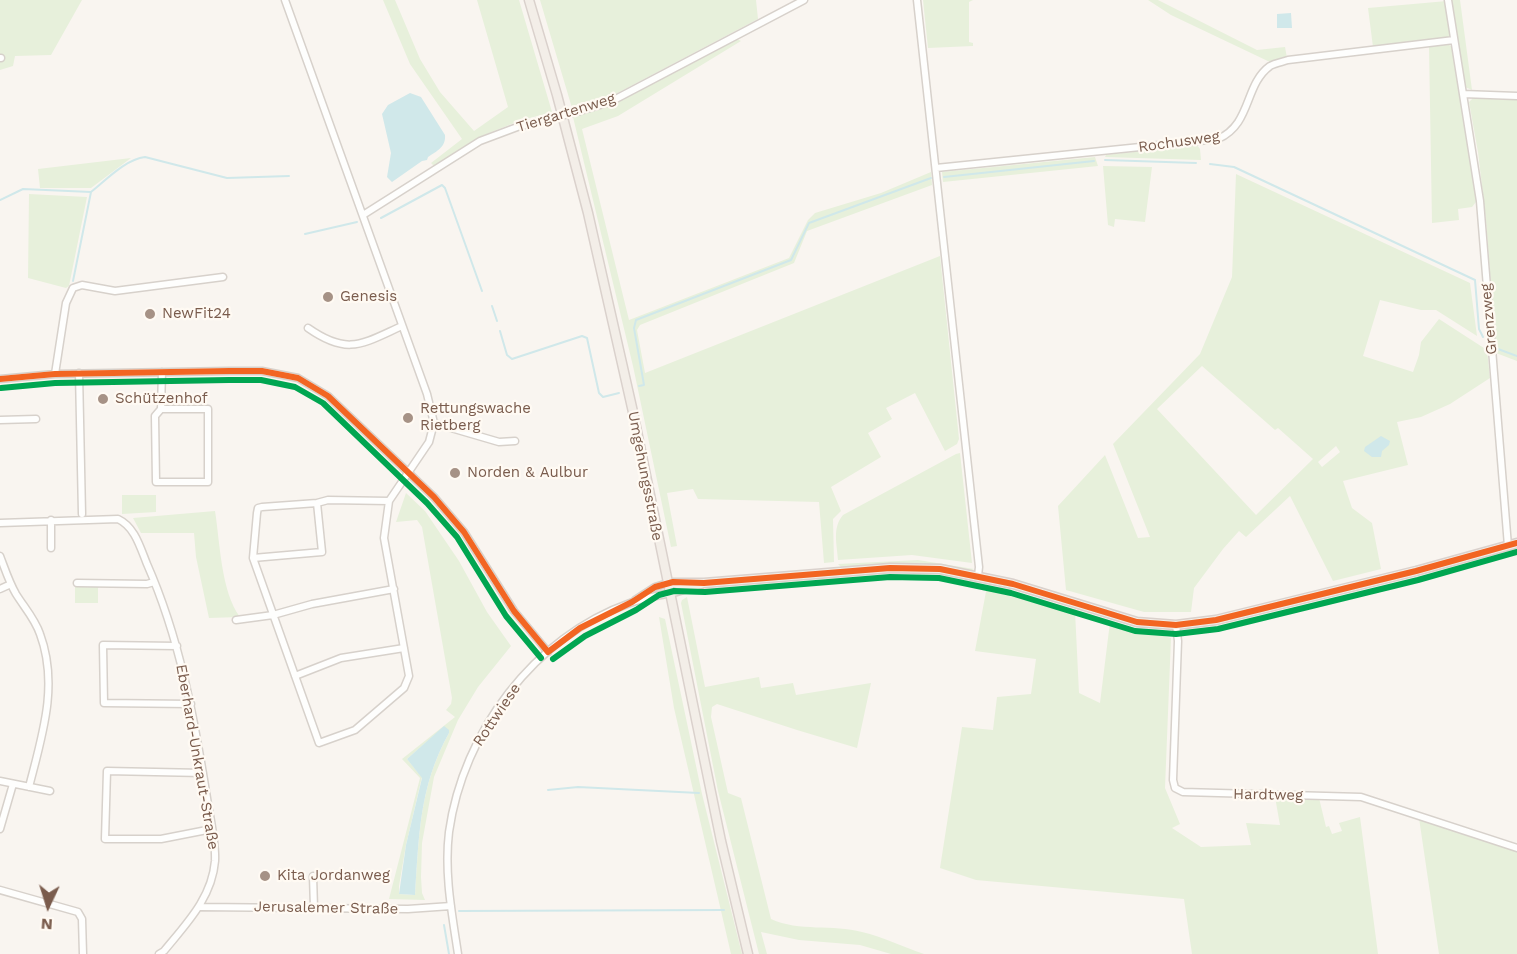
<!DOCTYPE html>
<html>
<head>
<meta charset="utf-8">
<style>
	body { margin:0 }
	#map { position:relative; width:1517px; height:954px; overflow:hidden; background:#f9f5f0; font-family:"Work Sans",sans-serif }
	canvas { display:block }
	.north { position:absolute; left:18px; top:876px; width:60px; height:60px; -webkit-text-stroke:4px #fffaf3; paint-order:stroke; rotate:184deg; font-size:16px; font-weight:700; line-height:24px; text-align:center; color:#7a5c4d }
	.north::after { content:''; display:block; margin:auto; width:21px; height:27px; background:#7a5c4d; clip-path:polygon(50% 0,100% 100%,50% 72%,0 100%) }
</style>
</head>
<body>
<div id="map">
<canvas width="1517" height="954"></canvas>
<div class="north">N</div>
</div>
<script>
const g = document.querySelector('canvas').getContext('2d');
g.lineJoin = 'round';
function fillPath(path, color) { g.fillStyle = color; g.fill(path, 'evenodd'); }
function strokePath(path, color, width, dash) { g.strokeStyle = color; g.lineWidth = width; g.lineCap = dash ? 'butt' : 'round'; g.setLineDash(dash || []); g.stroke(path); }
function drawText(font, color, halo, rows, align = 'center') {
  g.font = font + ' "Work Sans",sans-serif'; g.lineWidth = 4.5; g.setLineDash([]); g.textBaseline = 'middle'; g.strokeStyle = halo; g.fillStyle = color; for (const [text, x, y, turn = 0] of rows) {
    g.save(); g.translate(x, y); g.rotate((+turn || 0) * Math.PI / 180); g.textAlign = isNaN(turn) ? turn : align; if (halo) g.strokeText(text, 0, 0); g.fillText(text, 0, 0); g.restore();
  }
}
fillPath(new Path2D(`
	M0,0H82L51,55L15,56L13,66L0,70Z
	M383,0H395L420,59L440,92L474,131L508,107L477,0H519L552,112L519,121L479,137L435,167L431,163L462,139L410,64Z
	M540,0H756L758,19L608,98L572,108Z
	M923,0H973L969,2V42L973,43V46L928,48Z
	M1148,0H1158L1257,50L1285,47L1287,58L1272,63L1171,15Z
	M1451,0H1460L1472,90L1465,87Z
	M1447,1L1452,34L1450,39L1373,47L1368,8Z
	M737,39L741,41L618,116L582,129L629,320L789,258L808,220L815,213L881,193L931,172L932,185L807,231L794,263L640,325L637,330L645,373L940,256L959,439L957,444L945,451L915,393L886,408L892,419L868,433L881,457L831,487L841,511L833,519L834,562L824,563L819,502L698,499L693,489L667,493L677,546L671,547L633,366L573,117L611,106Z
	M1449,45L1454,48L1472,159L1476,202L1472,207L1458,209L1459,220L1432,223L1429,46Z
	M1474,97L1517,99V361L1496,353L1486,220L1478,152L1469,102Z
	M1197,145L1200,149L1201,160L1105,157L1106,155Z
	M1095,157L1098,166L943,182L942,172Z
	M131,158L91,188H40L38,169Z
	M1103,166L1152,167L1145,222L1115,219L1114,227L1108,225Z
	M1236,174L1470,283L1477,336L1436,310H1421L1380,300L1363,356L1413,372L1419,355L1421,342L1439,319L1487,350L1490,378L1450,404L1421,417L1397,422L1408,465L1343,481L1352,508L1372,523L1381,569L1333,581L1290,496L1246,537L1239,531L1223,549L1194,588L1191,612H1144L1066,590L1058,506L1105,455L1138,538L1150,537L1113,444L1200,354L1232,277ZM1202,366L1275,430L1278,428L1313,459L1256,515L1157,409ZM1336,446L1340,452L1322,467L1318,462Z
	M29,194L87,197L69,286L66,288L28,278Z
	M960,453L972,563L912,555L838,560C837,544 832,528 843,515L956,454Z
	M406,493L425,511L459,561L487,612L511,646L478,687L458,720L434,777L422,843L421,877L422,893L425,900L389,899L420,778L402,759L455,717L446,710L451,704L452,698L422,527L417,520L396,522ZM444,727L449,733C419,787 419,836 415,895L399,894V886L406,845L422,777L407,759Z
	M122,495H156V512L122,514Z
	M215,511C220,542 221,592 240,617L209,618L196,557L194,533H141L133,518Z
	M918,560L974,569L970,571L919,563L842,568L838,564Z
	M75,584H98V603H75Z
	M987,586L1011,591L1075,611L1079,693L1100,703L1110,622L1171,638L1165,788L1180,824L1172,828L1201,847L1251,845L1246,823L1280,825L1275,797L1319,798L1326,827L1329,826L1332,834L1342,831L1339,823L1360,817L1378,954H1192L1184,899L976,880L940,868L962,727L993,730L997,697L1031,694L1036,659L975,651Z
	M687,597L705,687L759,677L761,688L793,683L796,695L871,683L857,748L797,730L717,704L712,707L711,717L728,793L741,798L771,919C799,932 833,924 862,932C883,937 903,947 924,954H891L860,945L799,940L761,932L767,954H759L718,791L681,603L682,600Z
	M659,617L665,619L702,794L742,954H731L674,708Z
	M1419,818L1517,851V954H1439Z`), '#e7f0db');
fillPath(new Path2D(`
	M1291,13L1292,28H1277V14Z
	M410,93L421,97L445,135C446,147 437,151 428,157L427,160L422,161L392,182L387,177L391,153L382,114L388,105Z
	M1381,436L1390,441L1389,445L1382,451L1381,457H1372L1364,451L1365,447Z
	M444,726L449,730V733C419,787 419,836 415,895L399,894L406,845L422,778L407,759Z`), '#d0e8ea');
strokePath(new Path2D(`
	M1105,160L1196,163
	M1210,164L1234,167L1475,280L1479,329L1483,337
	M944,177L1094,161
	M0,200L23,189L91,192C106,180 126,159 145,157L227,178L289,176
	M381,218L442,185L445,188L482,291
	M305,234L357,222
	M73,281L91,192
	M492,306L497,321
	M500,331L507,355L512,359L582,336L587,338L599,393L603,397L619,393
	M1498,349L1517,356
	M639,386L644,385L634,328L636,320L791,260L809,223L931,178
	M548,790L578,787L699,793
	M459,911L724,910
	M444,925L449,954`), '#d0e8ea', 2);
const minor = new Path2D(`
	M285,0L427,394L434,423L429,442L389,501L384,538L409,676L404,688L355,730L319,743L253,558L257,513L258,508L262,507L317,503L328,500L389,501
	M917,0L979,567L978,576
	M1448,0L1480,201L1508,546
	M0,58H1
	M1463,94L1517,96
	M580,111L610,102L804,0
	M936,168L1218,139C1252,124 1244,85 1270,66C1275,63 1282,62 1288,60L1454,40
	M363,215L480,141L520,126L542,121
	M308,328C348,356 362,344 402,326
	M79,373L82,514
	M55,374L66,303L73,288L82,285L115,291L223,277
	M0,379L55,374L229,371H262L298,378L328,396L434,497L464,532L514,611L548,652
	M161,409L155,416L156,482H208V409H161L162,372
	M0,420L36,419
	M434,423L499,442L515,441
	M51,520V548
	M0,523L118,519C135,527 140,547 147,564C180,639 194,717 207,798C210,818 216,841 215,861C212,898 186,924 164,951L159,954
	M0,556C5,569 9,582 16,594C24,607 35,619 40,634C59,685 42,736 29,787
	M253,558L322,552L317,503
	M77,583L147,584L154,582
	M0,589L11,584
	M635,600L655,587L668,583
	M236,620L273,615L312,604L394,589
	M1176,625L1178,641L1173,780L1175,788L1183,792L1361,797L1517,848
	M177,646L103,645L104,703L191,704
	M295,676L341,658L404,648
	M203,773L107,771L105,839H161L212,829
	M0,781L50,791
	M0,829L13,784
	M313,876L314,908
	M0,890L78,912L82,919L83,954
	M200,907L408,909L451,906
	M458,954C452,914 444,873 449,832C463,732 534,637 630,603C643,598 657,596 670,593`);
const major = new Path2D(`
	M529,0L557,95L588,213L633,412L721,841L748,954
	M668,583H704L890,568L940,569L1013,584L1137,622L1176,625L1216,620L1416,571L1517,543
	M670,593L701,584`);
strokePath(minor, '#d7d1cb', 9);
strokePath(major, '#dad1cc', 11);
strokePath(minor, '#fefefd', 6);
strokePath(major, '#f3eee8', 8);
const minorBridge = new Path2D(`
	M542,121L580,111`);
strokePath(minorBridge, '#d7d1cb', 9, []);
strokePath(minorBridge, '#fefefd', 6);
strokePath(new Path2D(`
	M0,379L55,374L229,371H262L298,378L328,396L434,497L464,532L514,611L548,652
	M548,652L580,628L632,602L655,587L673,582L704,583L890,568L940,569L1013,584L1137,622L1176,625L1216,620L1416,571L1517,543`), '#f26522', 6);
strokePath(new Path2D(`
	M1,388L55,383L229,380H261L295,387L323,403L427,503L457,537L506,616L541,658
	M553,659L585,636L636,610L659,595L674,591L705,592L890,577L939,578L1011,593L1135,631L1176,634L1218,629L1418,580L1517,552`), '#00a651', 6);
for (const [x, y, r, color] of [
	[328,297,6,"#a69286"],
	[150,314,6,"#a69286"],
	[103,399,6,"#a69286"],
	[408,418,6,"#a69286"],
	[455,473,6,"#a69286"],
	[265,876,6,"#a69286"]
]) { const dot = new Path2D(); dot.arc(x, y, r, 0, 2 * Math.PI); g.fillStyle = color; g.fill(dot); strokePath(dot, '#fffaf3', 2); }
drawText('15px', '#7a5c4d', '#fffaf3', [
	["Tiergartenweg",566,113,-17],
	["Rochusweg",1179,142,-8],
	["Grenzweg",1489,319,-95],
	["Umgehungsstraße",645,476,79],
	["Rottwiese",497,715,-56],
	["Eberhard-Unkraut-Straße",197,757,80],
	["Hardtweg",1268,795,1],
	["Jerusalemer Straße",326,908,1]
]);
drawText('15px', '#7a5c4d', '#fffaf3', [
	["Genesis",340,297],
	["NewFit24",162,314],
	["Schützenhof",115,399],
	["Rettungswache",420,409],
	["Rietberg",420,426],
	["Norden & Aulbur",467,473],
	["Kita Jordanweg",277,876]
], 'left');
</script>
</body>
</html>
